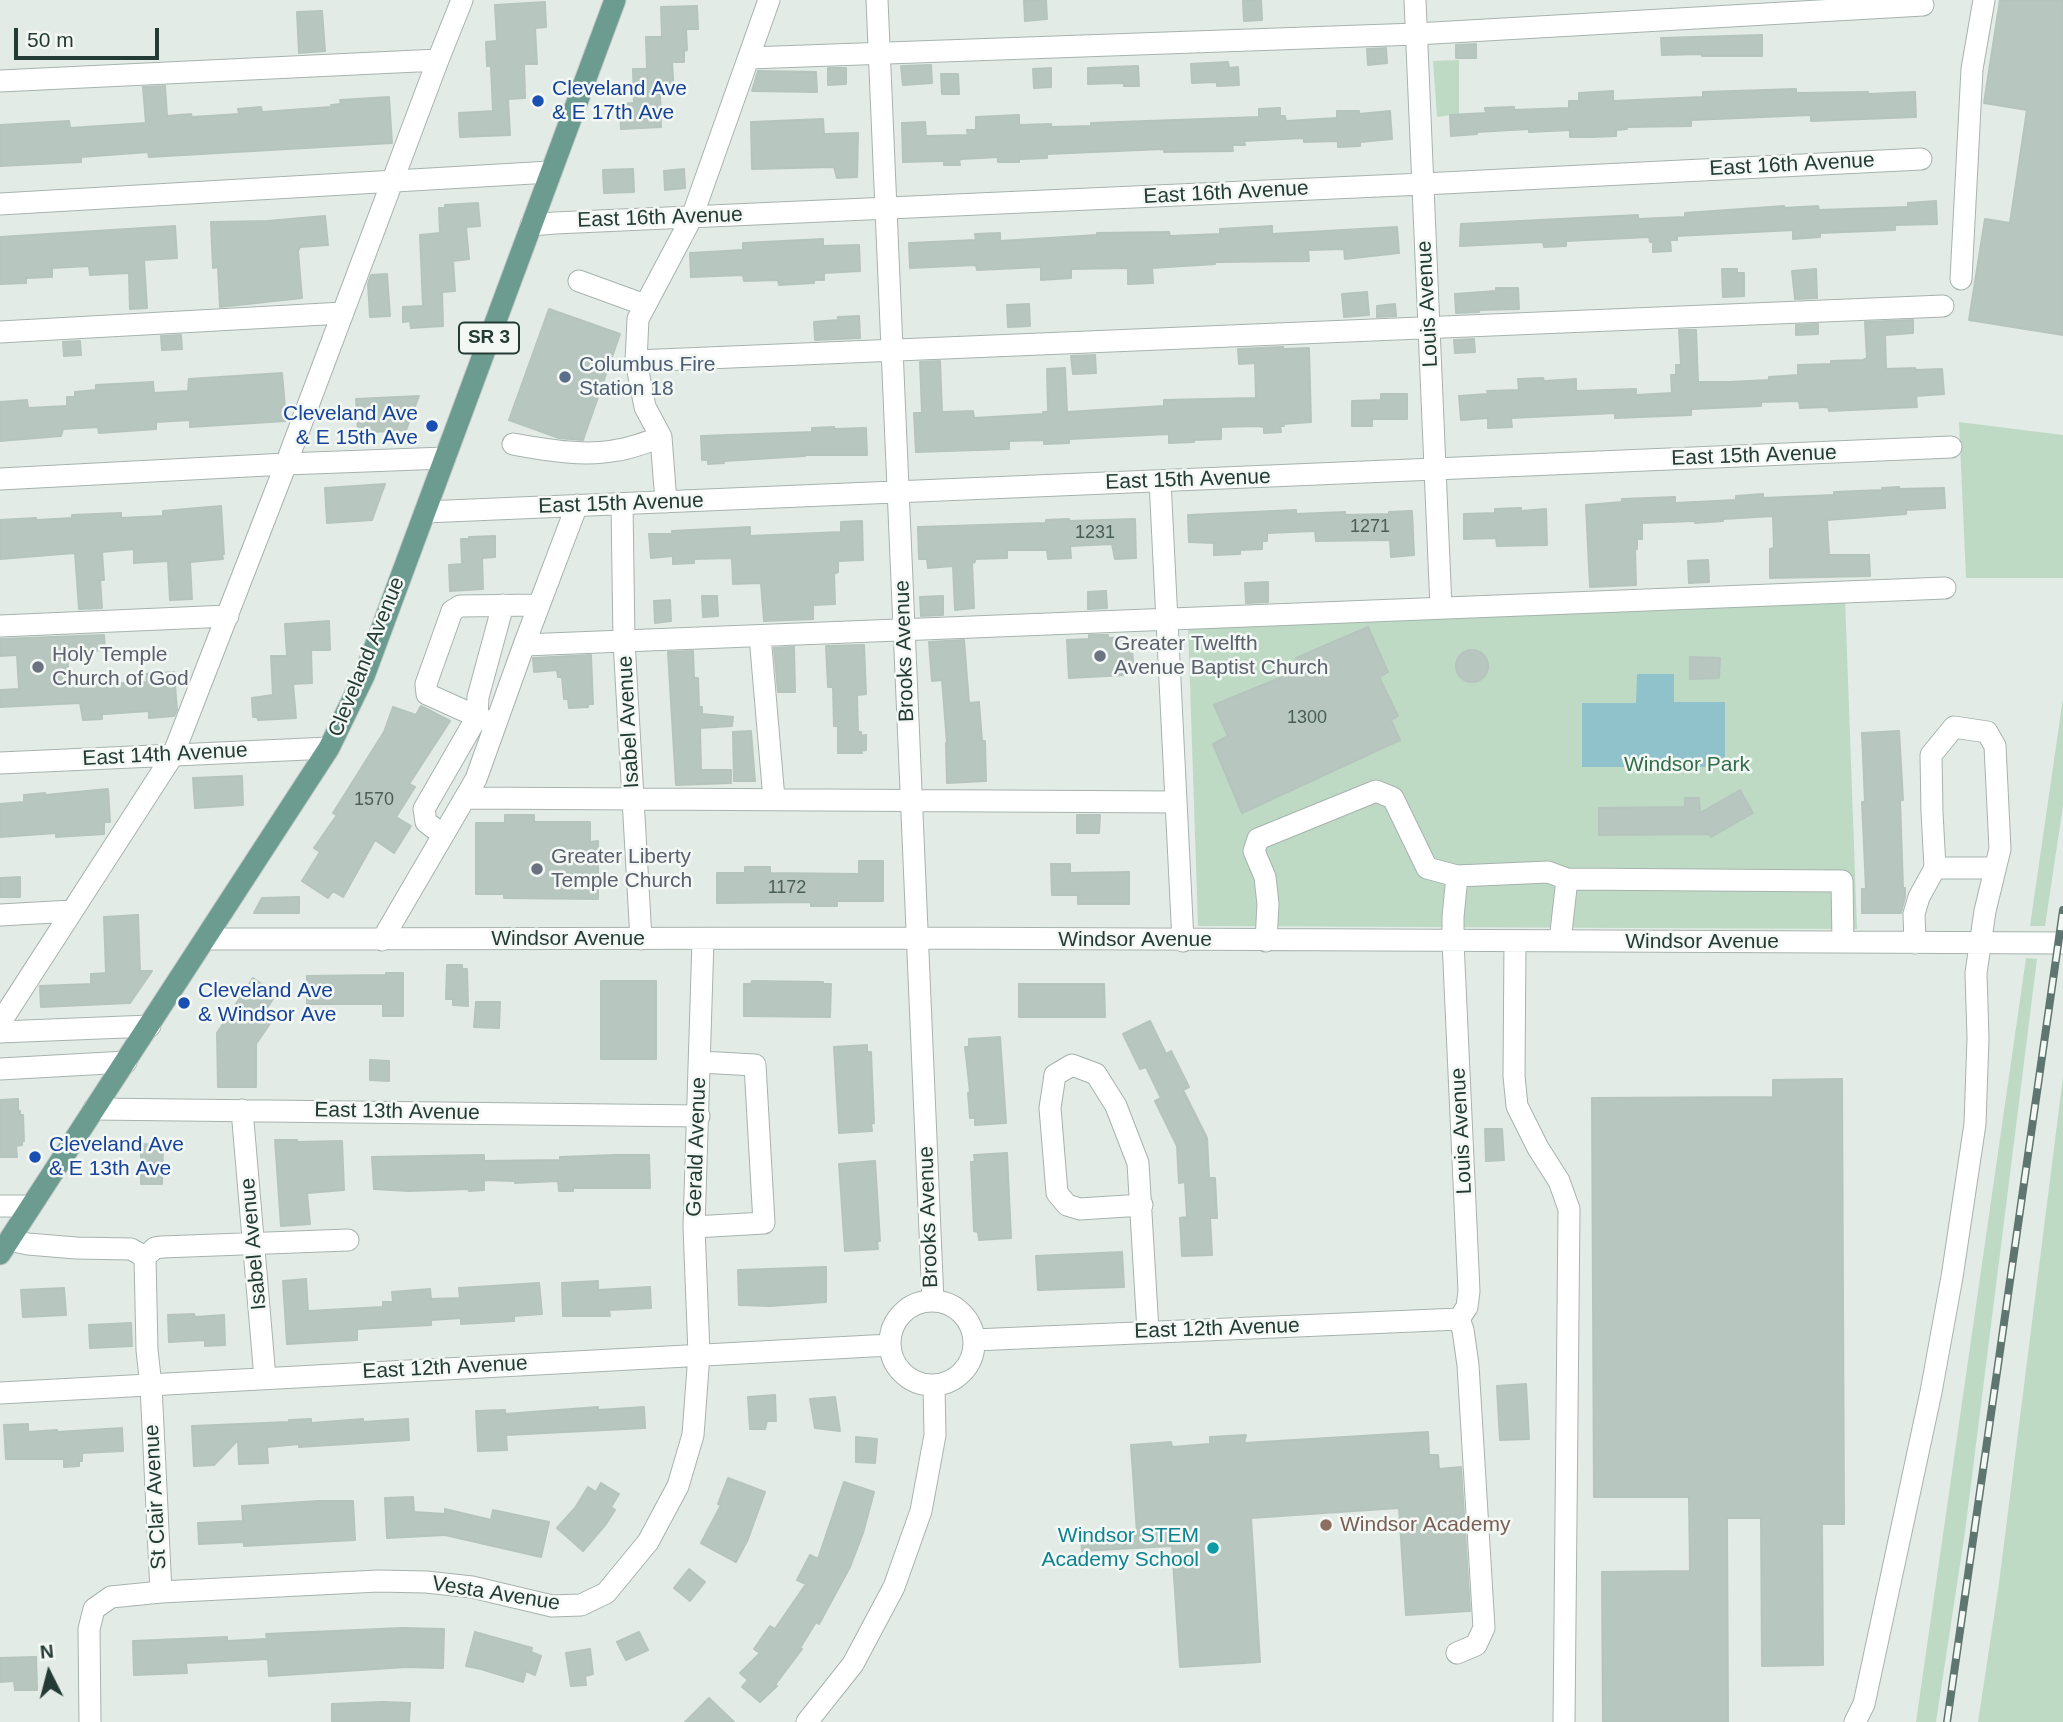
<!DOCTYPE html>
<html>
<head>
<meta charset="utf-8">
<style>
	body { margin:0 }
	#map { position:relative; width:2063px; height:1722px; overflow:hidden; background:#e3ebe7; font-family:Arial,sans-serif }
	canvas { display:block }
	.north { position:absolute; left:14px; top:1638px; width:70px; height:70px; -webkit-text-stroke:5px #f3f8f5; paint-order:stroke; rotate:354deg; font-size:19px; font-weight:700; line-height:28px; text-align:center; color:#243b35 }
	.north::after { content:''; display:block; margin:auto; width:24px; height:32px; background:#243b35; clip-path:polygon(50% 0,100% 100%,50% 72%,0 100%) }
	.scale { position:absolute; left:14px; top:28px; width:145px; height:32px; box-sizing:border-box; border:4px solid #243b35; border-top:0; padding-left:9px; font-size:21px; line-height:24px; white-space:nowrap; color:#243b35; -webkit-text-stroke:5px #f3f8f5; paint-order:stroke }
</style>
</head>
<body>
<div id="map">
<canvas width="2063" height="1722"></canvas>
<div class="north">N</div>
<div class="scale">50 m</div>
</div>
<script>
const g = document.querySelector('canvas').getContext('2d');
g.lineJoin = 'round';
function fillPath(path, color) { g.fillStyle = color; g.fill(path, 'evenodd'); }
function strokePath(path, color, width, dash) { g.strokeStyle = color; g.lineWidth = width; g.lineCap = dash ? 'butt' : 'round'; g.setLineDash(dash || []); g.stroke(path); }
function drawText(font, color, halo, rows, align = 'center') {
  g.font = font + ' Arial,sans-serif'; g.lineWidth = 5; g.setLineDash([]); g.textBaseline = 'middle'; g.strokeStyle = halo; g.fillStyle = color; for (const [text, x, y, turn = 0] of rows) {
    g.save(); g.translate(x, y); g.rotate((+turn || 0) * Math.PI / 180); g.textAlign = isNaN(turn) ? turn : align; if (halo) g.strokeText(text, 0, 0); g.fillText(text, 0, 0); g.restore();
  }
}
fillPath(new Path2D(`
	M1459,60V114L1437,117L1433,61Z
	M1959,422L2063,435V578H1966Z
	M1845,597L1857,929L1198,926L1188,624Z
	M2063,698V806L2045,926H2030Z
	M2026,958L2037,959L1965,1532L1936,1722H1916Z
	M2063,1077V1722H1978L1999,1583Z`), '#bedac5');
fillPath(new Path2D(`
	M1637,674H1674V702H1725V767H1582V703H1636Z`), '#90c2cb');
const building = new Path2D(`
	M1046,0L1047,19L1025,21L1024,1Z
	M1261,0L1262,20L1244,21L1243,1Z
	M2000,0H2063V335L1969,320L1985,219L2010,223L2027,110L1984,103Z
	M545,2L546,27L535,28L537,64H524L525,98L508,99L510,135L460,137L459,113L493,111L491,66H487L486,42L497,41L495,5Z
	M697,6L698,29H686L687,50L684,51V62H672L674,94H660L661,127L621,129L620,104L634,103L633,69H647L646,37H662L661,7Z
	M322,11L325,51L299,53L297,12Z
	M1762,35V56H1702V54L1662,55L1661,38Z
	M1476,44V58H1456V45Z
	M1386,48L1387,63L1368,65L1367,49Z
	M1228,62L1229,68L1238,67L1239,85L1217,86V82L1192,83L1191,64Z
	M931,65L932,83L903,85L901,66Z
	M1138,66L1139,86H1124V83L1088,84V68Z
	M828,68H846V84L828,85Z
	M1051,68V87L1034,88L1033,69Z
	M758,71L816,72L817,92L752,91Z
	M941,74H958L959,94H942Z
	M165,86L167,116L191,114L192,117L239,114L238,109L261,107L262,112L331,107V105L341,104L340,100L389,97L392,143L149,157L148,152L81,157V162L0,166V125L69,121L70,128L146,123L143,87Z
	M1796,89V93L1868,92V94L1915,92L1916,117L1811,121V115L1691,120V126L1626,127L1627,129L1616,130V136L1592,137H1570V130L1529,132V129L1477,132V134L1451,136L1450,115L1486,113L1485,108L1514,107V110L1569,108V101H1579V93L1613,91V101L1703,97V92Z
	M1280,108V116H1285L1286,121L1337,118V111H1359V114L1390,111L1392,139L1360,142V146L1338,147V141L1304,142V138L1244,141L1245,145H1232L1233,151L1164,152V149L1047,154V158L1019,159V162H998V157L962,159L959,160L960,165H944V161H941L903,162L902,123L925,122L926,136L968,135L967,130H976V117L1019,115V125L1051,124V127L1091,126V123L1259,117V109Z
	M823,119L824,134L858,133L857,177L837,178L834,167L752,169L751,122Z
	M633,169L634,192L604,193L603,170Z
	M684,169L685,188L665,190L664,171Z
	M1936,201L1937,224L1895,225V230L1820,233V237L1793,239V230L1677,236V240H1670L1671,251L1653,252V242H1650L1649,237L1566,241V246L1544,247L1543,242L1460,246L1461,224L1638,215V219L1685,217V213L1784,206V208L1818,206L1819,210L1908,207V203Z
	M478,203L480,226L466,227L469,259L453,261L455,291L442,292L443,326L411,328L410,321L403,322V307L423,306L420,235L440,233L439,208H445V205Z
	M325,216L328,245L300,247L298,251L302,298L220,307L218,267L213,268L211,222L267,221Z
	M175,226L177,258L144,260L147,308L130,309L129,273L90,275L89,266L52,268V277L26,278V283L0,284V237Z
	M1272,226V234L1397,227L1399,253L1345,259L1344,249L1308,250L1309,261L1215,262V264L1152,268L1153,283L1128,284V268L1071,269V278L1041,280V267L977,270L976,265L910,268L909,243L976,240L975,234L1000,233V241L1097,235V233L1169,232L1170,236L1220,234V229Z
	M823,239V246L859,245L860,271L824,273V280H814V283L779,285L778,280L744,281L743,275L691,277L690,253L743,250V243Z
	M1722,269H1737V273H1744V296L1723,297Z
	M1816,269L1817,298L1795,299L1792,271Z
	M387,274L390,316L370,317L368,284L371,275Z
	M1496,288H1518L1519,309L1479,310V312L1456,313L1455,294L1496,291Z
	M1367,292L1369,315L1344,317L1342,294Z
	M1029,304L1030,326L1008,327L1007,305Z
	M1395,304L1396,316L1377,317V306Z
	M549,309L620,334L583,440L559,438L509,420Z
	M859,316L860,338L815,340L814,322L838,320V317Z
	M1913,320V333L1885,335L1886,369L1915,368L1916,370L1942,369L1944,394L1916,396L1917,407L1829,411L1828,407L1800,408L1799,401L1761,402V406L1691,409V415L1615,418V413L1511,418L1512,427L1488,428V418L1461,420L1459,396L1488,394L1487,391L1519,390L1518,379L1543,378L1544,381L1576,379V391L1636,389V395L1672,393L1671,375H1676V365H1681L1679,330H1696L1698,382H1729L1769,380V377L1798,375V365L1831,364V361L1863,360L1867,358L1865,322Z
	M1818,324V334L1796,335V325Z
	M181,335L182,349L162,350L161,336Z
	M1474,339L1475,352L1455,353L1454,340Z
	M80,341L81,355L64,356L63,342Z
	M1283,347V349L1309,348L1311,422L1283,424L1284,426H1280L1281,432L1264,433V427L1257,426L1221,427V439L1194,440V442L1169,443V434L1069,439V443L1044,444V440L1009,441V449L916,452L914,413H922L920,362L940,361L942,412L973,411L974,418L1043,414V412H1048L1047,369L1065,368L1067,412L1164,406V400L1256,398L1255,363L1239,364L1238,349Z
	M1095,355L1096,373L1073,374L1071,356Z
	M282,373L286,421L190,427V420L156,422V429L99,433L98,427L63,429L61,436L0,441V402L27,400L28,408L67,406V397H75V392L96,390V385L153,382L154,393L188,391L189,379Z
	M1381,394H1407V419H1372V426H1352V401L1381,400Z
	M419,396L406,430L358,433L356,399Z
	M834,427V429L866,428L867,455H805V456L724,461V463L708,464V460H702L701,436L812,432V428Z
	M385,484L372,520L327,523L325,488Z
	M1899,487V489L1944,488L1945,508L1906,510V514L1827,520L1829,555H1869L1870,576L1770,578V549L1774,548L1773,516L1723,519V521L1695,523V521L1642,523V539H1637V549H1635L1636,585L1590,587L1586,505L1622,502V499L1675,497V503L1736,500V496L1763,494V498L1834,495V492L1882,490V488Z
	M221,506L224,554H222L223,559L190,562L192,599L170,600L168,561L134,563V549L102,552L104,580H100L102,608L79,609L75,553L0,559V520L36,518L37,520L72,518V515L121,513V518L163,516V511Z
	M1521,508V511L1546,509L1547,545L1497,546L1496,538L1464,539V514L1495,513V509Z
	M1296,510V514L1345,512V515L1389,514V512L1412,511L1414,555L1391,557L1390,540L1316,541L1315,531L1267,533V541H1262V549L1240,550V554L1214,555V543L1189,542L1188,515Z
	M1069,519V521L1135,519L1136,558L1115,559L1112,544L1070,546L1071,558L1048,559L1047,550H1007V558L975,559V562L972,563L974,608L955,610L953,566L928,568L927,559H919L918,527L1046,523V520Z
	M862,521L863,560L838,561V572L834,574L835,604L813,605V619L764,621L761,583L733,584L732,558L694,559V563L673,564V556L651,558L649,534H672V531L750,527V536L841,532V522Z
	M495,536V557L482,558L483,589L450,591L449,565L462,564L461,539H469V537Z
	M1708,560L1709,582L1689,583L1688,561Z
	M1268,582V602L1246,603L1245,583Z
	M1106,591L1107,608L1088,609V592Z
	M702,596H717L718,616L703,617Z
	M943,596V615L921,616L920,597Z
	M670,600L671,621L655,623L654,601Z
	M329,621L330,650H311L312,683L293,684L296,718L258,720L257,717H253L252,698L273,695L271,656H287L285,624Z
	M1368,627L1388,672L1379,677L1398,716L1391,720L1400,740L1242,813L1213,744L1228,736L1214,705L1294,672L1296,658Z
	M104,635L105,650L67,652L69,682L102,680V684L147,682L146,674L174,672L177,710L174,716L149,718V711L105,714H102V719L83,720L80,703L0,707V690L19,689L17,655L0,656V639Z
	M1089,635H1108V638L1123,637L1124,649L1132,648L1133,663H1125L1126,675L1069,678L1067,640L1089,639Z
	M964,640L969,703L979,702L982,741H985L986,781L947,783L946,743H947L942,680L932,681L929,642Z
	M864,645L866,694L857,695L858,732H861V736L866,735V750L861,751L862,753H838V726H834L833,687H828L826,646Z
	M794,647L795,692H778L774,648Z
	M1456 666a16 16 0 1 1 32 0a16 16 0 1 1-32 0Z
	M693,651L694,678H698L699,707H702V714L733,717L732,726L700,728L701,770H731V783L676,785L668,652Z
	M591,655L593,704H588V707L569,708L568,699H564L562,677H558L557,670L534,672L533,658Z
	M1690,657L1720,658L1719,678L1690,679Z
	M421,706L450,721L409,784L415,787L396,817L411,826L394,853L375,840L343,897L333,891L328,898L302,881L320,852L314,848L337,815L333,813L384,732L393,707L416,715Z
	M751,731L755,781H734L733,732Z
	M1899,731L1903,800H1900L1903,888H1905V897L1901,913H1862V889H1866L1862,802H1865L1862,733Z
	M242,776L243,805L195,808L193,778Z
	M108,789L110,822H104V834L56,837V833L0,837V804L24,802V795L45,793V795Z
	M1740,790L1753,813L1711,837L1709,834L1599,835V808L1685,807V798H1699L1700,813Z
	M505,815H534V822H590V842L598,841V899L504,898V894H476V823H505Z
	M1077,815H1100L1099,833H1077Z
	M859,861H883V901H837V906H811V902L717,903V873H745V867H770V873L859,874Z
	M1051,864H1070V873L1129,872V904H1078V895H1052Z
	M20,877V897H0V878Z
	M299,897V913H254L262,898Z
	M138,915L140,971H152L130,1003L41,1007L40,986L91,984V974L106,973L104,917Z
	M447,965H462V969H467L468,1006L453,1005V999H446Z
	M386,973H403V1016H383V1004H307V976L386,975Z
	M253,978L276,994L262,1016L271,1022L256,1044V1087H218L217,1033Z
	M601,981H656V1059H601Z
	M752,981L823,982V984H831L830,1017L744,1016V984H751Z
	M1019,984H1104L1105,1017H1019Z
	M476,1002H500L499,1028L474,1027Z
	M1150,1021L1166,1054L1171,1051L1189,1087L1183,1090L1207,1138L1209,1178H1215L1217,1218H1210L1212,1255L1182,1256L1180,1218L1187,1217L1185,1182L1179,1183L1177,1146L1155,1101L1161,1098L1146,1067L1140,1069L1123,1034Z
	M1000,1037L1006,1123L975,1125V1118H970L968,1093L970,1092L965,1047H969V1039Z
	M867,1045V1052H871L874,1123L871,1124L872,1131L839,1133L834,1047Z
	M370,1060L389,1061V1081L370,1080Z
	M1842,1079L1844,1524H1822L1823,1665L1762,1666L1761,1518H1727L1728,1722H1603L1602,1572L1690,1571L1689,1497H1594L1592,1098L1773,1097V1080Z
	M18,1099V1112L20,1111V1115H23L24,1141H22V1145L16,1146L17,1157H0V1100Z
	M1485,1129H1502L1504,1160L1486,1161Z
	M275,1140H297V1142L342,1141L344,1190L307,1193L310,1224L281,1226Z
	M141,1144L163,1145L162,1184H141Z
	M1007,1153L1011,1238L979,1240L978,1232L974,1231L971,1162H975L974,1155Z
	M484,1155V1161L560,1160V1157L616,1155H649L650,1188H573V1191H559L558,1181L515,1183V1181L484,1180V1190L469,1191V1189L409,1191L374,1189L372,1157Z
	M875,1161L880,1241H877L878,1249L845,1251L839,1164Z
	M1122,1252L1124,1287L1038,1290L1036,1256Z
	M826,1267V1302L770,1306L739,1305L738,1270Z
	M306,1279L308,1311L383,1307V1302H393L392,1292L430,1289L431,1299L460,1298L459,1288L539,1283L542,1314L514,1316V1321L461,1324V1318L431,1320V1325L357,1329V1340L287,1344L283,1281Z
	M598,1281V1290L650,1287L651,1308L609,1310L610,1316H563L562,1283Z
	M64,1288L66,1315L23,1317L21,1290Z
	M194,1314L195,1317L224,1315L225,1345L205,1346V1340L169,1342L168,1315Z
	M131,1323L132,1346L90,1348L89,1325Z
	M1526,1384L1529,1439L1500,1440L1497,1386Z
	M775,1395L776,1421H767L765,1429H750L748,1397Z
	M835,1397L840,1431L815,1428L810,1399Z
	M598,1407V1410L644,1407L645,1428L506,1435L507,1450L478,1451L476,1411L505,1410V1414Z
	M311,1419V1423L363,1419V1422L408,1419L409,1440L299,1447V1444L267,1447L268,1463L239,1464L238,1440L214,1465L194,1466L192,1426L289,1422V1420Z
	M28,1424V1432L57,1430V1432L122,1428L123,1451L82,1453V1461H79V1466L64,1467V1459H6L4,1425Z
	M1428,1432L1429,1455H1438L1439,1469L1461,1467L1470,1611L1406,1615L1399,1508L1251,1518L1260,1662L1180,1667L1172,1546L1082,1551L1081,1536L1137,1533L1131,1445L1171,1442L1172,1447L1210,1444V1437L1246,1435L1244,1443Z
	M856,1437L877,1439L875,1463L856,1462Z
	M728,1478L765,1492L748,1539L736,1562L701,1543L721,1505L718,1504Z
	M844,1482L874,1492L863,1533L850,1567L819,1624L816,1622L800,1648L802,1649L775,1685L777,1686L760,1702L742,1687L748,1680L740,1673L760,1653L754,1649L770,1626L775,1629L806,1584L797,1580L810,1555L818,1559Z
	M601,1483L619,1494L611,1507L615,1510L606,1524L583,1551L557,1528L575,1508L588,1487L596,1492Z
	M413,1497L414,1512L445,1514V1509L491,1520L493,1510L549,1522L541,1557L445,1535L387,1538L385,1498Z
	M318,1501H353L355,1540L244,1546V1542L199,1544L198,1523L243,1521L242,1506Z
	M689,1569L705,1582L690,1601L674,1588Z
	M402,1628L444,1629L443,1668L407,1667L269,1676L268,1659L186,1663L187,1673L134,1675L133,1641L227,1637V1641L267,1639L266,1634Z
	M475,1632L532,1648L531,1652L541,1656L535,1675L526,1671L523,1682L481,1669L466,1666Z
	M639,1632L648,1650L626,1660L617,1642Z
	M590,1649L593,1674L585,1676L586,1685L571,1686L566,1653Z
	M36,1657L37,1690H15L14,1681L0,1682V1658Z
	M709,1698L734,1722H685Z
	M382,1702L410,1703L409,1722H332V1704Z`);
fillPath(building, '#b8c6c0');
strokePath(building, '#b6c4be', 2);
const minor = new Path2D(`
	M877,0L933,1301
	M1415,0L1441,608
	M749,58L1416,34L1923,5
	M0,81L438,60
	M0,204L550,172
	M531,225L555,223L1423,184L1921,159
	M1961,279L1972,69L1984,0
	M579,281L645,305
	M0,332L343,313
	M636,361L1943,306
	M513,444C547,450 584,457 618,450C632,448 647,442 661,437
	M0,479L286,464L445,458
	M1160,481L1183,941
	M666,502L661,437L645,407L636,361L638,319L692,217L769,0
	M622,504L624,641L641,939
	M425,512L1951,447
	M0,626L228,616
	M760,636L774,799
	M524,645L1945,588
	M487,721L427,694L426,684L452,611L460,606L539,605
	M0,763L329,748
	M465,798L1176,802
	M443,835L426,822L424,809L477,717L478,697L503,605
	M1935,868H1995
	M0,915L72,911
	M207,939L917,938L2063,943
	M382,940L476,779L524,645L577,505
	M1266,941L1268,904L1265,877L1254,851L1258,839L1376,791L1393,798L1427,868L1457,876
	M1515,941L1514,1076L1517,1106L1538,1148L1559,1181L1569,1209L1564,1722
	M1560,941L1567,879L1842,881L1843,942
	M0,1023L173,755L286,464L438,60L462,0
	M0,1032L150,1026
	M0,1069L126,1062
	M94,1109L699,1116
	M242,1110L265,1378
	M1142,1205L1080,1209L1067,1205L1057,1193L1050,1108L1055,1075L1072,1065L1096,1074L1116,1106L1138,1163L1148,1331
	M0,1206H31
	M694,1227L764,1223L755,1065L700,1062
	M9,1240L28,1244L76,1248L131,1249L145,1257
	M890 1343a42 42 0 1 1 84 0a42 42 0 1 1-84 0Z
	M1459,1319L1467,1307L1469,1291L1453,941V917L1457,876L1548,872L1567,879
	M974,1340L1459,1319
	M0,1393L890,1345
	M161,1592L151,1386L147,1350L145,1257L155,1248L162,1247L348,1240
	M1457,1653L1476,1645L1484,1628L1468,1365L1463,1330L1459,1319
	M90,1722L89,1629L94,1609L111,1597L161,1592L378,1581L426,1582L472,1587L552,1606L581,1605L606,1593L648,1542L678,1486L693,1435L699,1354L694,1227L703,940
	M807,1722L853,1664L894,1587L921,1511L935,1435L934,1385
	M1855,1722L1864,1704L1931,1392L1952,1277L1975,1124L1978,1038L1976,973L1985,911L2000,849L1995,746L1987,732L1954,727L1931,755L1932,812L1935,868L1919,897L1914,914L1915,943`);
const major = new Path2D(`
	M0,1254L329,748L364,676L615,0`);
strokePath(minor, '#a6b3ae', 23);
strokePath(major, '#c2c8c6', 23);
strokePath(minor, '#fff', 21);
strokePath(major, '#6c9c90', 21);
const rail = new Path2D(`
	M1947,1722L2063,910`);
strokePath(rail, '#5f7670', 8);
strokePath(rail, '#f3f8f5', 5, [16]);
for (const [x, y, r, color] of [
	[538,101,7,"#1a4fb4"],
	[565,377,7,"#5c6f8a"],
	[432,426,7,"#1a4fb4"],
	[1100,656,7,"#6b7280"],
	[38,667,7,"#6b7280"],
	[537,869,7,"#6b7280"],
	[184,1003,7,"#1a4fb4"],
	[35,1157,7,"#1a4fb4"],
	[1326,1525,7,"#8d6e63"],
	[1213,1548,7,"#0f9aa8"]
]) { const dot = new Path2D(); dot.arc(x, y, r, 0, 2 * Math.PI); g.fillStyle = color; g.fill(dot); strokePath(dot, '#f3f8f5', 2.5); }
drawText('18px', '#495e58', null, [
	["1271",1370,527],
	["1231",1095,533],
	["1300",1307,718],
	["1570",374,800],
	["1172",787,888]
]);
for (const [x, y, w] of [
	[489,338,60]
]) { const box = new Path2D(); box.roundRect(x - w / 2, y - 15.5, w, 31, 5); g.fillStyle = '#f3f8f5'; g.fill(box); strokePath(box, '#243b35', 2); }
drawText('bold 19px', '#243b35', null, [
	["SR 3",489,338]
]);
drawText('21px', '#164399', '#f3f8f5', [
	["Cleveland Ave",552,89],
	["& E 17th Ave",552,113],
	["Cleveland Ave",418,414,"right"],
	["& E 15th Ave",418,438,"right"],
	["Cleveland Ave",198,991],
	["& Windsor Ave",198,1015],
	["Cleveland Ave",49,1145],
	["& E 13th Ave",49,1169]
], 'left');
drawText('21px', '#243b35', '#f3f8f5', [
	["East 16th Avenue",1792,165,-3],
	["East 16th Avenue",1226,193,-3],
	["East 16th Avenue",660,218,-2],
	["Louis Avenue",1428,304,-93],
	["East 15th Avenue",1754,456,-2],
	["East 15th Avenue",1188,480,-2],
	["East 15th Avenue",621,504,-2],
	["Brooks Avenue",905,651,-92],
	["Cleveland Avenue",367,657,-68],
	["Isabel Avenue",629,722,-93],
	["East 14th Avenue",165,755,-3],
	["Windsor Avenue",568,939],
	["Windsor Avenue",1135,940],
	["Windsor Avenue",1702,942],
	["East 13th Avenue",397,1112,1],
	["Louis Avenue",1462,1131,-93],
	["Gerald Avenue",697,1147,-88],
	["Brooks Avenue",929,1217,-92],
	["Isabel Avenue",254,1244,-95],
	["East 12th Avenue",1217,1329,-2],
	["East 12th Avenue",445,1368,-3],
	["St Clair Avenue",156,1497,-93],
	["Vesta Avenue",496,1594,9]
]);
drawText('21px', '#4e5e75', '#f3f8f5', [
	["Columbus Fire",579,365],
	["Station 18",579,389]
], 'left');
drawText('21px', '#5b616d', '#f3f8f5', [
	["Greater Twelfth",1114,644],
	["Avenue Baptist Church",1114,668],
	["Holy Temple",52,655],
	["Church of God",52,679],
	["Greater Liberty",551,857],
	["Temple Church",551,881]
], 'left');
drawText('21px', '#326d49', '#f3f8f5', [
	["Windsor Park",1687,765]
]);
drawText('21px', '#785e54', '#f3f8f5', [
	["Windsor Academy",1340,1525]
], 'left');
drawText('21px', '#0d838f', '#f3f8f5', [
	["Windsor STEM",1199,1536],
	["Academy School",1199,1560]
], 'right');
</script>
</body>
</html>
